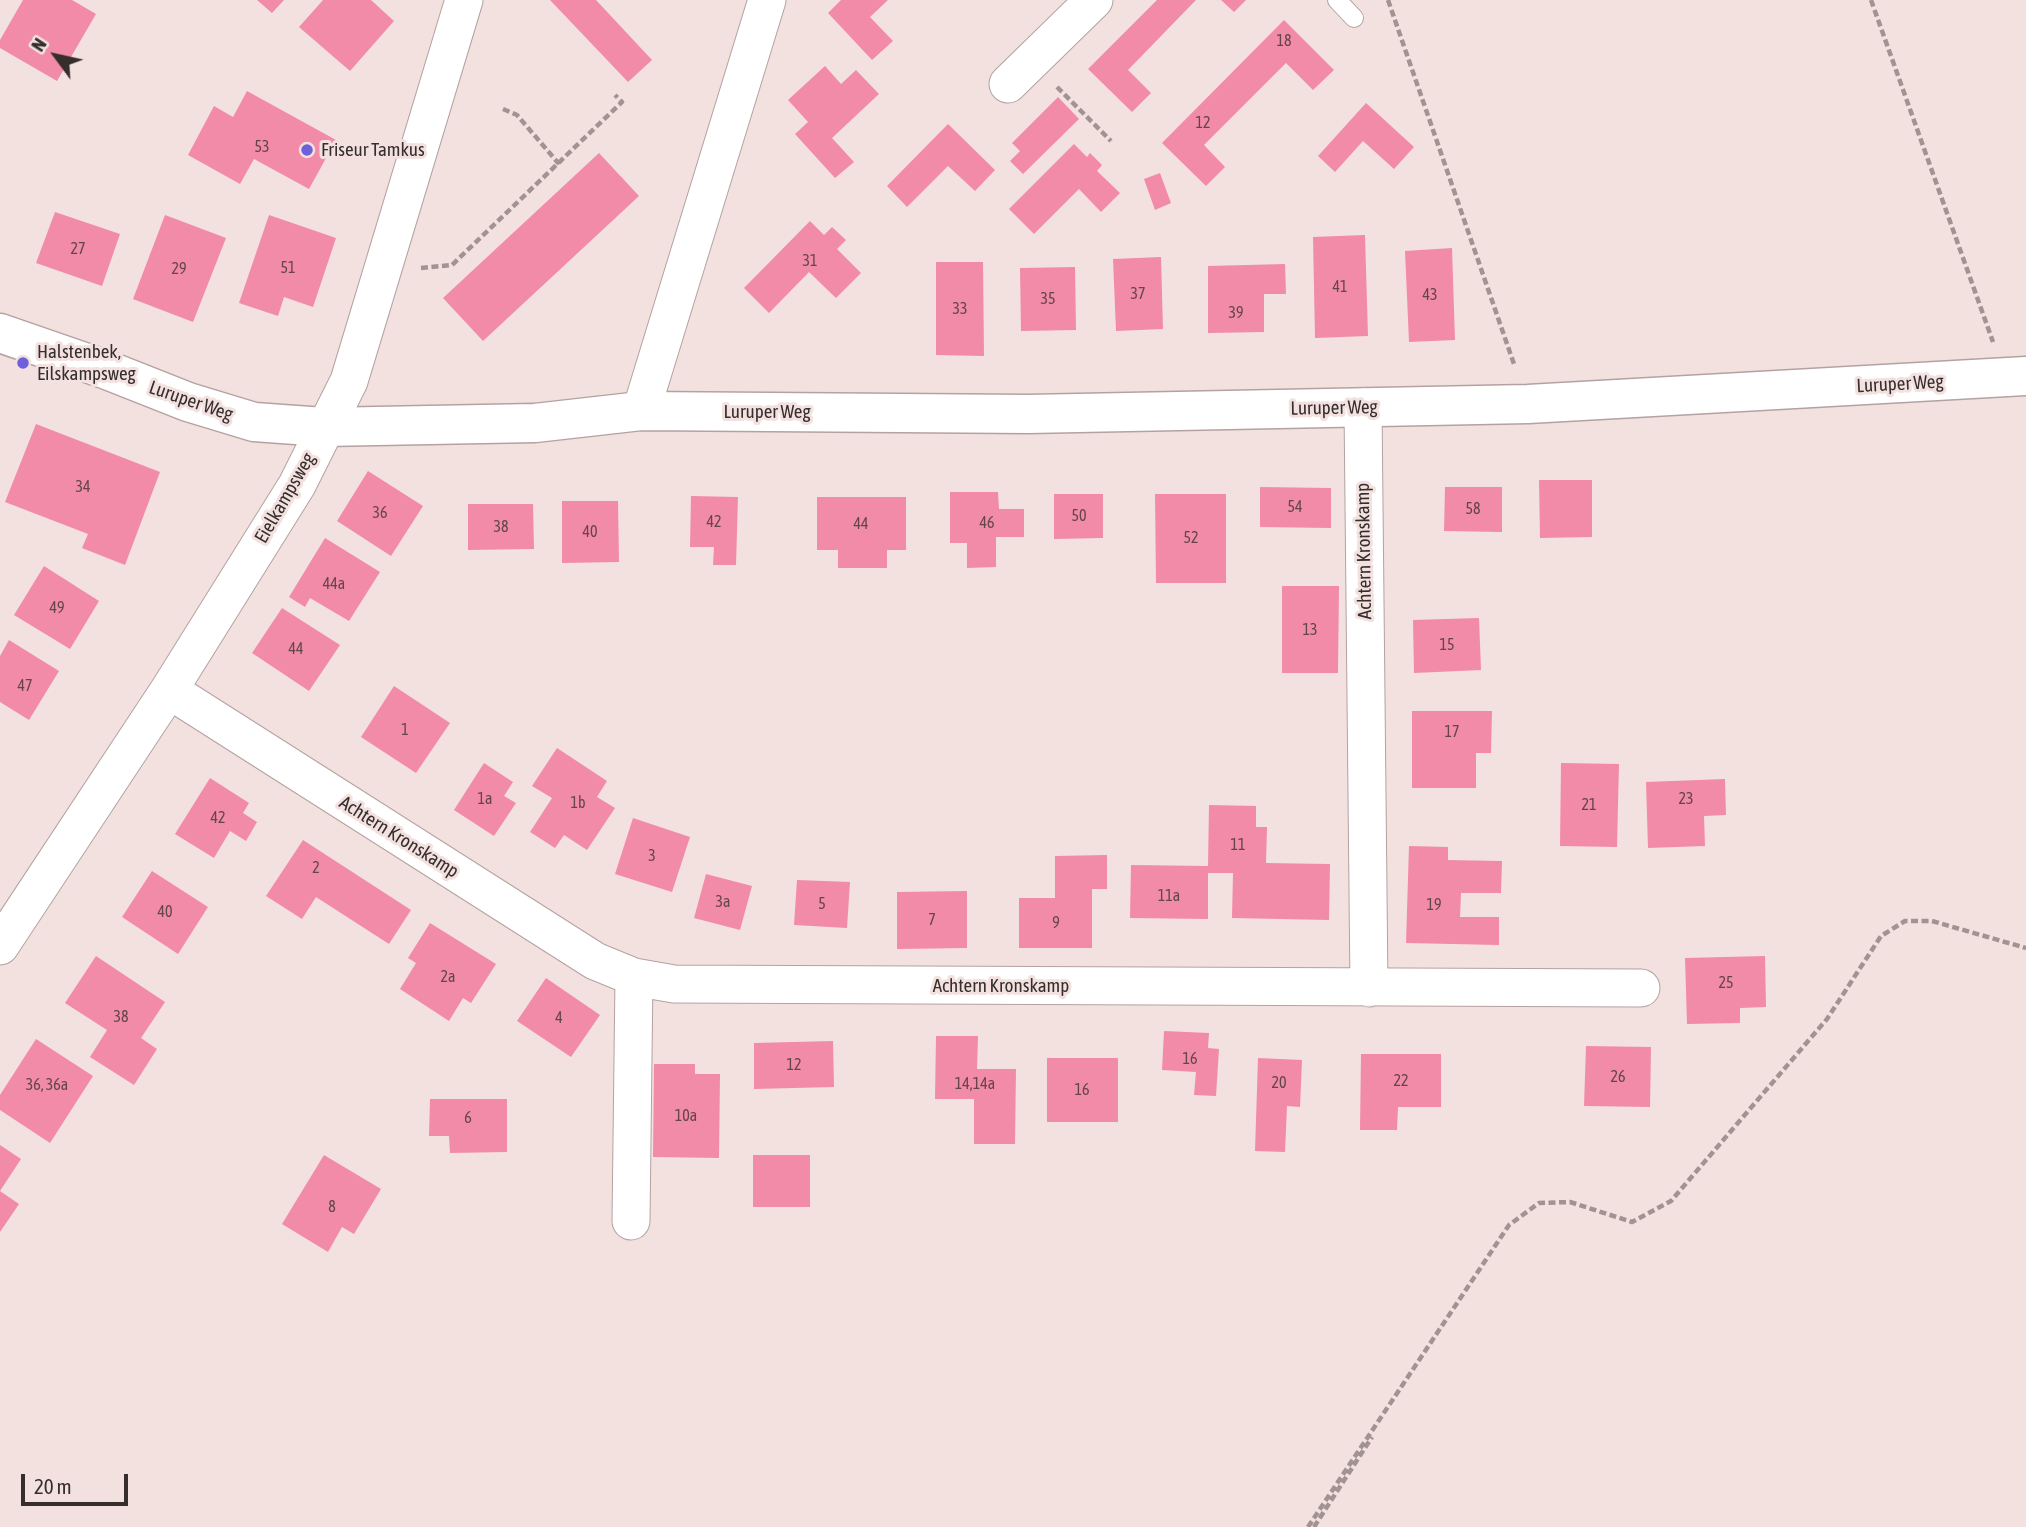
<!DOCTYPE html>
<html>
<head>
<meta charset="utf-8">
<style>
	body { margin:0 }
	#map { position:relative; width:2026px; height:1527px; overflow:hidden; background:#f3e1df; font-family:"Asap Condensed",sans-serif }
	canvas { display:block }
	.north { position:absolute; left:21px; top:21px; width:70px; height:70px; -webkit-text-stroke:5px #f3e1df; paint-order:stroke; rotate:303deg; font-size:19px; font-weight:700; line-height:28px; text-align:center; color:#352e2d }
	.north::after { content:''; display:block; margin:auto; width:24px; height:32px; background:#352e2d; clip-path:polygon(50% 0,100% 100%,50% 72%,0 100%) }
	.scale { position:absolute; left:21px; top:1474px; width:107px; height:32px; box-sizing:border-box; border:4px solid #352e2d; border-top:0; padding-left:9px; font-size:21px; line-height:24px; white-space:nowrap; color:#352e2d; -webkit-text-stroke:5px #f3e1df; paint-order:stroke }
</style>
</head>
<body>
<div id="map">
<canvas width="2026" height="1527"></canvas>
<div class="north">N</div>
<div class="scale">20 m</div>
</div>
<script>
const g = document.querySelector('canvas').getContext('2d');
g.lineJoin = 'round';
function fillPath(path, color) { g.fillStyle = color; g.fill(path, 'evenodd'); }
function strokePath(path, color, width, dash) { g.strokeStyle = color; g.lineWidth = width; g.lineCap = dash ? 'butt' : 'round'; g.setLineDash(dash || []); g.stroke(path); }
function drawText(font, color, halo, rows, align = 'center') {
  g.font = font + ' "Asap Condensed",sans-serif'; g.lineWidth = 6; g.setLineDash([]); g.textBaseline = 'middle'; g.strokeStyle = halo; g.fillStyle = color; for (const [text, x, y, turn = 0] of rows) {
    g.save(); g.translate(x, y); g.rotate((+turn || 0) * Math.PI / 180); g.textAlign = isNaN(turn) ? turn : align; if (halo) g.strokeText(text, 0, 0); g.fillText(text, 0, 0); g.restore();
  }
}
fillPath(new Path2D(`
	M23,0H72L96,14L57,81L0,48V40Z
	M257,0H284L272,13Z
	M323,0H371L394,21L350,71L299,27Z
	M550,0H596L652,60L628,82Z
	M841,0H888L870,17L893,41L872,60L828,13Z
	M1157,0H1196L1128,70L1151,93L1132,112L1088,69Z
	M1221,0H1246L1234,12Z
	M1284,20L1334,70L1313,90L1286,63L1204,145L1225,167L1206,186L1162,143Z
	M825,66L841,84L856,70L879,94L832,138L854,162L835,178L795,134L808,122L788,100Z
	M247,91L336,140L309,189L254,159L240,184L188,155L214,106L233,117Z
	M1058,97L1079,119L1023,174L1010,161L1020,151L1012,143Z
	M1366,103L1414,147L1394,169L1363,141L1335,172L1318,156Z
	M948,124L995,170L975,191L948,166L907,207L887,186Z
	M1074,144L1087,157L1090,153L1102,165L1097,171L1120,193L1101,212L1079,189L1034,234L1009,209Z
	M599,153L639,196L483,341L443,298Z
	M1160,173L1171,203L1155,210L1144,179Z
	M55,212L120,234L102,286L36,263Z
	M165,215L226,238L193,322L133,299Z
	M269,215L336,238L313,307L284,297L278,316L239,303Z
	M810,221L824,235L832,227L846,240L837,249L861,273L836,298L809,272L769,313L744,288Z
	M1365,235L1368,336L1315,338L1313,237Z
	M1452,248L1455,340L1409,342L1405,251Z
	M1161,257L1163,329L1116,331L1113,259Z
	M936,262H983L984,356L936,355Z
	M1285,264L1286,294H1264V332L1208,333V266Z
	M1075,267L1076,330L1021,331L1020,268Z
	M36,424L160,472L125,565L82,548L88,534L5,502Z
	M368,471L423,506L391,556L337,521Z
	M1539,480H1592V537L1540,538Z
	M1260,487L1331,488V528L1260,527Z
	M1445,487H1502V532L1444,531Z
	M950,492H998L999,509H1024V537H996V567L967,568V543H950Z
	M1054,494H1103V538L1054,539Z
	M1155,494H1226V583H1156Z
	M691,496L738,497L736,565H713L714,547H690Z
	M817,497H906V550H887V568H838V550H817Z
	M562,501H618L619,562L562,563Z
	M468,504H533L534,549L468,550Z
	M325,538L380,572L349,621L310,598L305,607L289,597Z
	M44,566L99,601L70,649L14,615Z
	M1282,586H1339L1338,673H1282Z
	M282,608L340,645L309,691L252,653Z
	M1479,618L1481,670L1414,673L1413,620Z
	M9,640L59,671L29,720L0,702V656Z
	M394,686L450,723L416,773L361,737Z
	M1412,711H1492L1491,753H1476V788H1412Z
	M557,748L607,781L597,797L615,808L587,850L564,835L555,848L530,832L552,798L532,786Z
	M484,763L513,782L504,796L516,803L494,836L454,810Z
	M1561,763L1619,764L1617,847L1560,846Z
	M210,778L249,803L243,813L257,822L246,841L230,831L214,858L175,834Z
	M1725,779L1726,815L1704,816L1705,846L1648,848L1646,782Z
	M1209,805L1256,806V827H1267L1266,863L1330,864L1329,920L1232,918L1233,873H1208V919L1130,918L1131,865L1208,866Z
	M633,818L690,837L672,892L615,874Z
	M303,840L411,910L389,944L316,897L302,919L266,896Z
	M1409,846L1448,847V860L1502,861L1501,893H1461L1460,917H1499V945L1406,943Z
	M1107,855V889H1092V948H1019V898H1055V856Z
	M152,871L208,907L178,954L122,917Z
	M706,874L752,886L740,930L694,918Z
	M797,880L850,882L847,928L794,925Z
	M967,891V948L897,949V892Z
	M430,923L496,964L471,1003L463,998L449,1021L400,989L416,963L408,958Z
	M96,956L165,1002L141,1038L157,1049L134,1085L90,1057L107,1030L65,1003Z
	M1765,956L1766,1007L1740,1008V1023L1687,1024L1685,958Z
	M546,978L600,1015L571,1057L517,1021Z
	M1164,1031L1209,1033L1208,1048L1219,1049L1216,1096L1194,1095L1196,1072L1162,1070Z
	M936,1036H978L977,1069H1016L1015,1144H974V1099H935Z
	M36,1039L93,1076L50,1143L0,1110V1095Z
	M833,1041L834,1087L754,1089V1043Z
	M1586,1046L1651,1047L1650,1107L1584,1106Z
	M1361,1054H1441V1107H1398L1397,1130H1360Z
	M1047,1058H1118V1122H1047Z
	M1258,1058L1302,1060L1300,1107L1287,1106L1285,1152L1255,1151Z
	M654,1064H695V1074H720L719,1158L653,1157Z
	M430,1099H507V1152L450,1153L449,1136H429Z
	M0,1145L21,1159L0,1191L19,1204L0,1232Z
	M324,1155L381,1189L354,1234L342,1227L328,1252L282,1224Z
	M753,1155H810V1207H753Z`), '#f28ba7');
const service = new Path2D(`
	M1337,0L1354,18`);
const minor = new Path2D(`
	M1008,84L1094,0
	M1363,407L1369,988
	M641,411L767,0
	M169,690L595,961L634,977L674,984L1641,988
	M0,946L169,690L297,485L349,381L464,0
	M631,1221L634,977`);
const tertiary = new Path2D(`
	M0,333L107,370L188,402L254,422L324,427L535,423L641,411L1028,414L1528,404L2026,376`);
strokePath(service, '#b3a2a1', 20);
strokePath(minor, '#b3a2a1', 39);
strokePath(tertiary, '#b3a2a1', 41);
strokePath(new Path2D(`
	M1388,0L1515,367
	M1871,0L1993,342
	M1057,87L1111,141
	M503,109L517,115L559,164
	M421,268L452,265L622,102L615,95
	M1308,1527L1509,1225L1539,1203L1570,1202L1632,1222L1671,1201L1827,1019L1881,936L1905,921H1932L2026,948
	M1314,1527L1372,1437`), '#a09391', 4.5, [7, 3.5]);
strokePath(service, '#fff', 18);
strokePath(minor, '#fff', 37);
strokePath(tertiary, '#fff', 38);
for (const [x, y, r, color] of [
	[307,150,7,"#6f5fda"],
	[23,363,7,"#6f5fda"]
]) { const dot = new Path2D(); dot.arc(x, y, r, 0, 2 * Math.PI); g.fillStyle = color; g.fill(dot); strokePath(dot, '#f3e1df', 2.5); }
drawText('16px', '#64454c', null, [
	["18",1284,41],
	["12",1203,123],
	["53",262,147],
	["27",78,249],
	["31",810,261],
	["51",288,268],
	["29",179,269],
	["41",1340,287],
	["37",1138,294],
	["43",1430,295],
	["35",1048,299],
	["33",960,309],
	["39",1236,313],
	["34",83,487],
	["54",1295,507],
	["58",1473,509],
	["36",380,513],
	["50",1079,516],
	["42",714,522],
	["46",987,523],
	["44",861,524],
	["38",501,527],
	["40",590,532],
	["52",1191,538],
	["44a",334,584],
	["49",57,608],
	["13",1310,630],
	["15",1447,645],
	["44",296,649],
	["47",25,686],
	["1",405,730],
	["17",1452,732],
	["1a",485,799],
	["23",1686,799],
	["1b",578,803],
	["21",1589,805],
	["42",218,818],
	["11",1238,845],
	["3",652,856],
	["2",316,868],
	["11a",1169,896],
	["3a",723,902],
	["5",822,904],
	["19",1434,905],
	["40",165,912],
	["7",932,920],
	["9",1056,923],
	["2a",448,977],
	["25",1726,983],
	["38",121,1017],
	["4",559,1018],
	["16",1190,1059],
	["12",794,1065],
	["26",1618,1077],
	["22",1401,1081],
	["20",1279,1083],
	["14,14a",975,1084],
	["36, 36a",47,1085],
	["16",1082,1090],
	["10a",686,1116],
	["6",468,1118],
	["8",332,1207]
]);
drawText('19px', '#352e2d', '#f3e1df', [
	["Friseur Tamkus",321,150],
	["Halstenbek,",37,352],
	["Eilskampsweg",37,374]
], 'left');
drawText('19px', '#352e2d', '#f3e1df', [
	["Luruper Weg",1900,384,-3],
	["Luruper Weg",191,401,19],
	["Luruper Weg",1334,408,-1],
	["Luruper Weg",767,412],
	["Eielkampsweg",285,498,-60],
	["Achtern Kronskamp",1364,551,-91],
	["Achtern Kronskamp",399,837,32],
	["Achtern Kronskamp",1001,986]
]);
</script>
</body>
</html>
